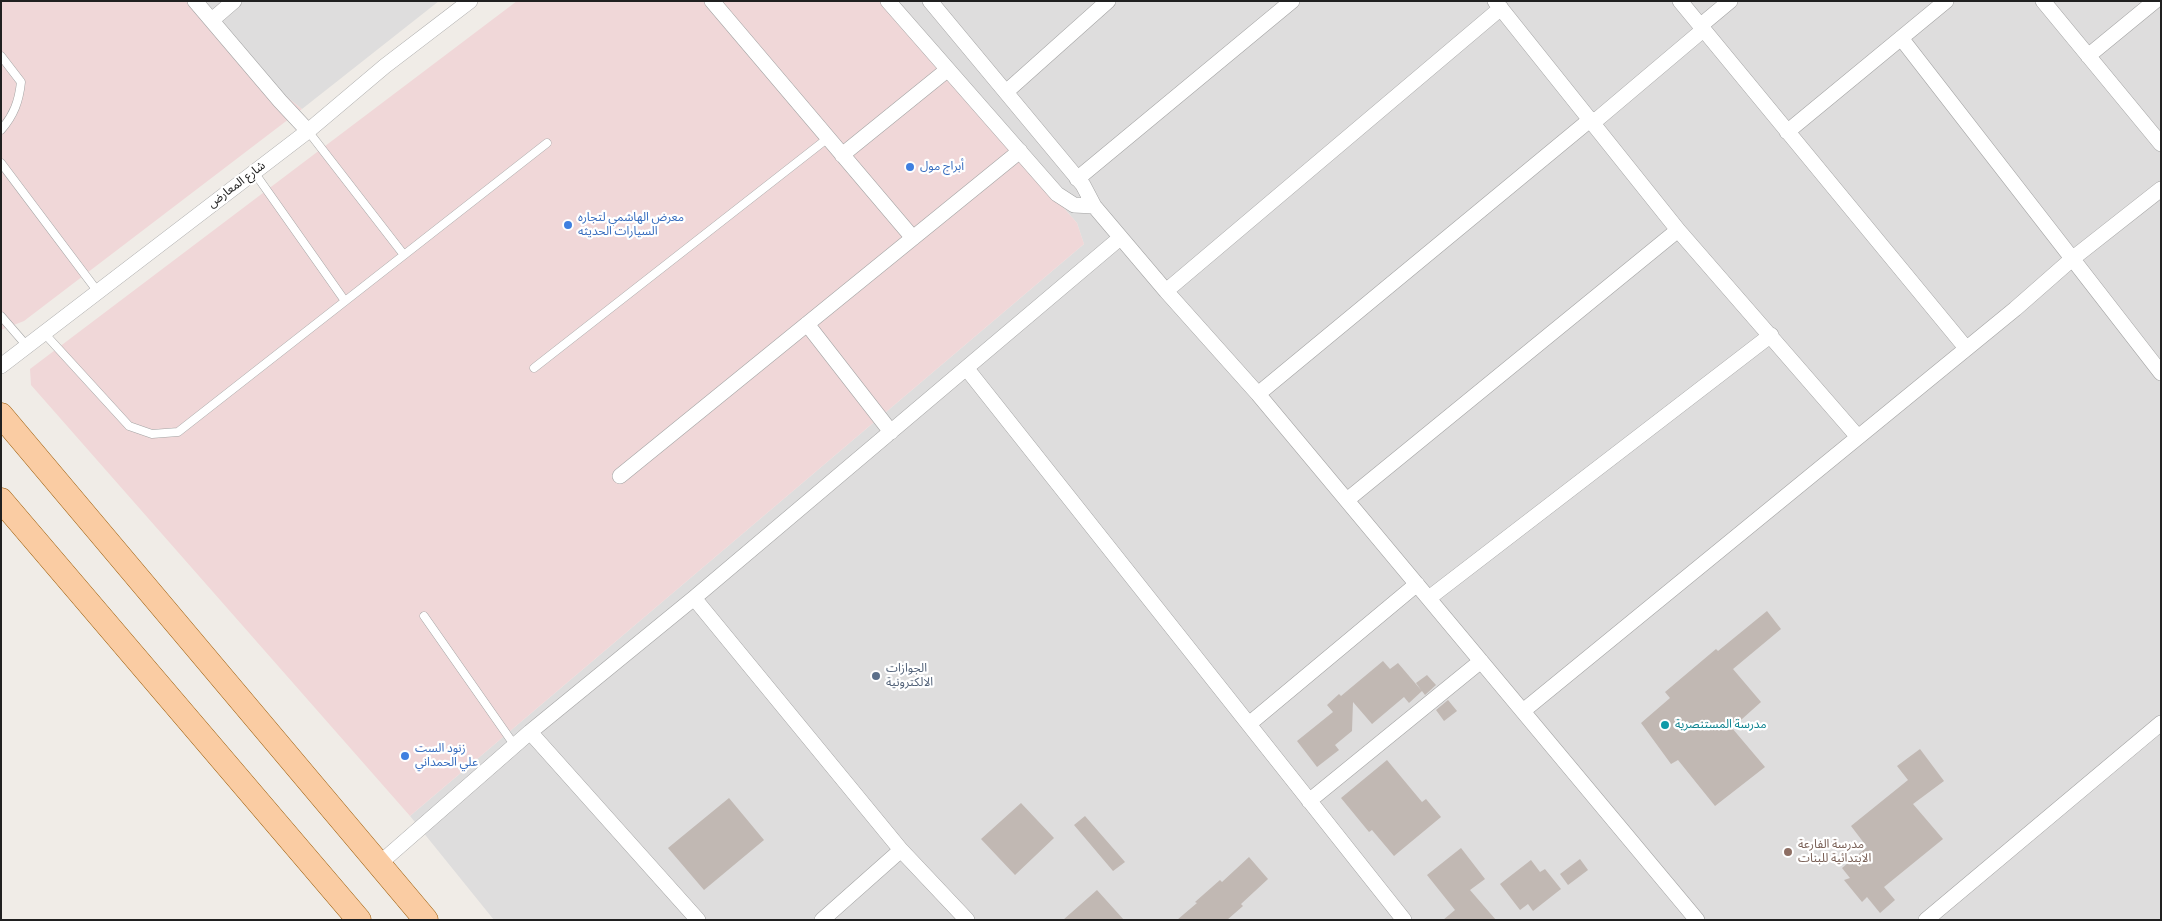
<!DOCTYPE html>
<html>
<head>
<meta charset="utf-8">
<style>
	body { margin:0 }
	#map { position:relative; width:2162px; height:921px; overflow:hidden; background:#f0ece7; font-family:"Titillium Web",sans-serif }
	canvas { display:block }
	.frame { position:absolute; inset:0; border:2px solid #202020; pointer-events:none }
</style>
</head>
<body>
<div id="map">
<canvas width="2162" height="921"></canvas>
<div class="frame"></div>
</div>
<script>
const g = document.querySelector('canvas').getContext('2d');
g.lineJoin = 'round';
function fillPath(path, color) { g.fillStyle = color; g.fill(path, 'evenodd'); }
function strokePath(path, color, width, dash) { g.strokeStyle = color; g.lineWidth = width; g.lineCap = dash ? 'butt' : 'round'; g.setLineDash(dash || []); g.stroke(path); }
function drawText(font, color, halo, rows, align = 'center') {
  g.font = font + ' "Titillium Web","Noto Sans Arabic",sans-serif'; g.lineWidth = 4.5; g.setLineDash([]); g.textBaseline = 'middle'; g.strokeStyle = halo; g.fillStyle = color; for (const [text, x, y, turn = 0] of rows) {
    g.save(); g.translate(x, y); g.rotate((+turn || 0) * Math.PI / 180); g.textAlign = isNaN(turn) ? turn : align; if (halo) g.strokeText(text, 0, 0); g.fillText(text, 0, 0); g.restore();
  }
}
fillPath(new Path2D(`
	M204,1H439L302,109L273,86Z
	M882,1H2161V920H494L410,816L1084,244L1077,223Z`), '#dedddd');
fillPath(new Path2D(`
	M1,1H204L273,86L302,109L24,321L1,330Z
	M517,1H882L1077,223L1084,244L410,816L31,385L30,369Z`), '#f0d7d8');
fillPath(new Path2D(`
	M1767,611L1781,629L1733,669L1761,702L1732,728L1765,767L1715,806L1678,760L1671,764L1641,723L1670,698L1665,692L1716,649L1718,651Z
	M1383,661L1390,669L1398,663L1421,690L1416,683L1427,675L1436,685L1425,695L1422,691L1409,703L1404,697L1372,724L1353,702L1352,731L1335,745L1339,750L1317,767L1297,741L1333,712L1327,705L1339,694L1341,696Z
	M1448,700L1457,711L1444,721L1436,710Z
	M1920,749L1944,781L1913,804L1943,839L1884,887L1895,900L1880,913L1867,897L1862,902L1844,880L1850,878L1842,868L1867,847L1851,826L1908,780L1897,766Z
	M1387,760L1422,802L1426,799L1441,817L1394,856L1372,830L1369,832L1341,798Z
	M729,798L764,840L704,890L668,848Z
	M1021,803L1054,838L1015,875L981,839Z
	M1085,816L1125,862L1113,871L1074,825Z
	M1461,848L1485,879L1470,890L1496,920H1443L1455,910L1427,875Z
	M1249,857L1268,879L1241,904L1243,906L1227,920H1177L1197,903L1195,902L1220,880L1222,882Z
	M1580,859L1588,870L1568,885L1560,874Z
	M1531,860L1540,872L1545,869L1561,889L1533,911L1528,904L1520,910L1500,884Z
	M1097,890L1124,920H1063Z`), '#c1b8b3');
const service = new Path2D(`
	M1,56L21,82C19,101 14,115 1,130
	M308,131L404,255
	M1,163L98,292
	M254,172L345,301
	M1,316L27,346
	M44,333L129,426L152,434L178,432L547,143
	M534,368L828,138
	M424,616L515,746`);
const minor = new Path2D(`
	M195,1L280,101L308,131
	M712,1L913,238
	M888,1L1057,194L1074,205L1094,206
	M930,1L1083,185L1094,206L1166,291L1258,394L1697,920
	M1495,1L1678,230
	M1680,1L1966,348
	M2043,1L2161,144
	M212,20L234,1
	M1700,26L1730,1
	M1901,38L2161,373
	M2088,56L2155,1
	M1006,92L1108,1
	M1594,122L1703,30
	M1787,132L1946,1
	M842,155L947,70
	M1077,179L1292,1
	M1166,291L1501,8
	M807,324L891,432
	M1,366L308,131L385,66L470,1
	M967,369L1404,920
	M1258,394L1591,119
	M620,476L1020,151
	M1347,500L1678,230L1858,437
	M694,598L901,850
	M1429,598L1771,335
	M1523,711L2015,309L2072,259L2161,189
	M1249,724L1417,584
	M530,732L698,920
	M1309,801L1481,661
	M379,864L530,732L694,598L1120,238
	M822,920L901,850L967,920
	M1926,920L2161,723`);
const primary = new Path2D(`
	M1,415L426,920
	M1,500L359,920`);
strokePath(service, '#a4a4a4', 9);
strokePath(minor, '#a4a4a4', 16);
strokePath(primary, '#995904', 25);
strokePath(service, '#fff', 8);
strokePath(minor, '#fff', 15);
strokePath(primary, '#facca3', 24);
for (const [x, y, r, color] of [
	[910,167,5,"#3f7fe0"],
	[568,225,5,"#3f7fe0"],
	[876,676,5,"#5c6f8a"],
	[1665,725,5,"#0f9aa8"],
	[405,756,5,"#3f7fe0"],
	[1788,852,5,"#8d6e63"]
]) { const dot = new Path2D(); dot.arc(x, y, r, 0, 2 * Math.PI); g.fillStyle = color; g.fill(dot); strokePath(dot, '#fff', 2); }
drawText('12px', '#366cbe', '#fff', [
	["أبراج مول",920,167],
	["معرض الهاشمي لتجاره",578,218],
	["السيارات الحديثه",578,232],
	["زنود الست",415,749],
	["علي الحمداني",415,763]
], 'left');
drawText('12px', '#202020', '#fff', [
	["شارع المعارض",237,185,-37]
]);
drawText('12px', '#4e5e75', '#fff', [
	["الجوازات",886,669],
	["الالكترونية",886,683]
], 'left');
drawText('12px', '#0d838f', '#fff', [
	["مدرسة المستنصرية",1675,725]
], 'left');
drawText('12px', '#785e54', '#fff', [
	["مدرسة الفارعة",1798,845],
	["الابتدائية للبنات",1798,859]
], 'left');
</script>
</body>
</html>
